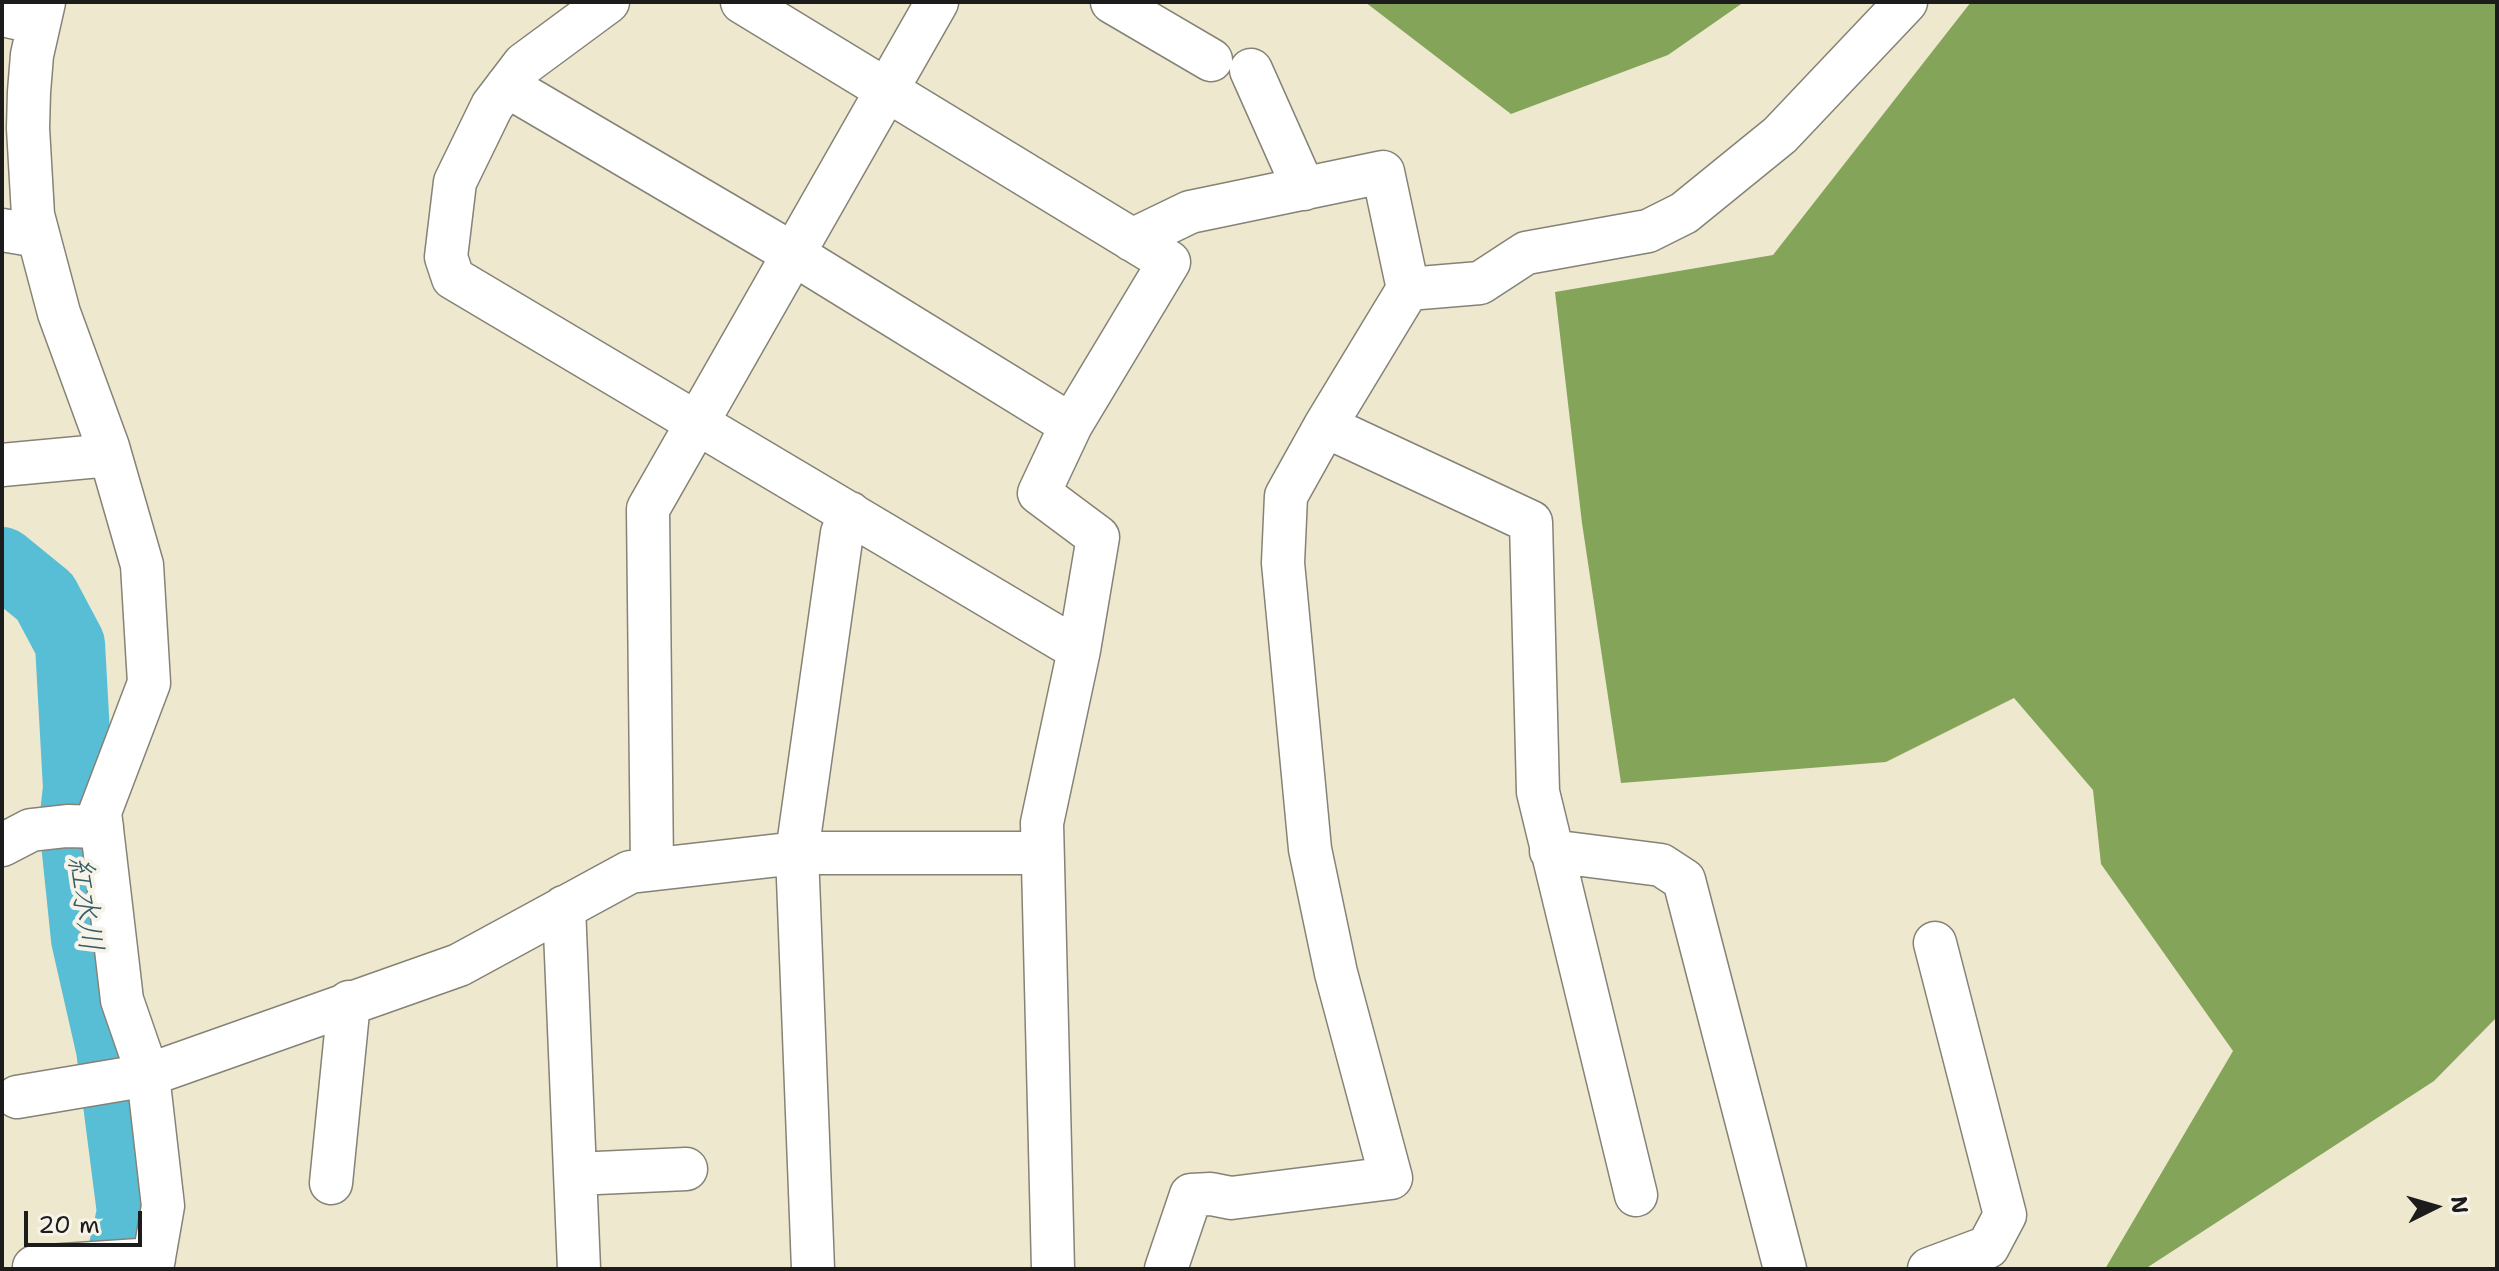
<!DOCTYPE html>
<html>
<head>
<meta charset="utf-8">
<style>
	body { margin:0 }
	#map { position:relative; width:2499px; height:1271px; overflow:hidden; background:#eee8cf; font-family:"Shantell Sans",sans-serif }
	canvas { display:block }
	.frame { position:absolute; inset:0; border:4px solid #1c1c1c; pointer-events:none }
	.north { position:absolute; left:2395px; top:1167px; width:80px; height:80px; -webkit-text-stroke:6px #f7f3e8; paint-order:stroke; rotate:85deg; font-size:22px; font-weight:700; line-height:32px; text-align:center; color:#1c1c1c }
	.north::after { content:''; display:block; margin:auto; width:28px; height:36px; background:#1c1c1c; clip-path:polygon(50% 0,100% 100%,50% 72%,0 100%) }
	.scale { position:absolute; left:24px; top:1211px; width:118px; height:36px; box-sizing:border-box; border:4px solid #1c1c1c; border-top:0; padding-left:10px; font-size:24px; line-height:28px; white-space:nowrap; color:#1c1c1c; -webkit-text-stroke:6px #f7f3e8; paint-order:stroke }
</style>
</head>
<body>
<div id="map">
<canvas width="2499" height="1271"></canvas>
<div class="frame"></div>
<div class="north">N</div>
<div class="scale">20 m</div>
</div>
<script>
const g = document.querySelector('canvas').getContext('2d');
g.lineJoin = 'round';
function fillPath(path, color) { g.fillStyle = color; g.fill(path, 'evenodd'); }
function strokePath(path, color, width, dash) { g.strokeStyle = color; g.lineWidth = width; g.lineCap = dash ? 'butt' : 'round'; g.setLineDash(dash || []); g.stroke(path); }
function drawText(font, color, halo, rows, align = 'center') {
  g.font = font + ' "Shantell Sans","Klee One",sans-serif'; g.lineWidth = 8; g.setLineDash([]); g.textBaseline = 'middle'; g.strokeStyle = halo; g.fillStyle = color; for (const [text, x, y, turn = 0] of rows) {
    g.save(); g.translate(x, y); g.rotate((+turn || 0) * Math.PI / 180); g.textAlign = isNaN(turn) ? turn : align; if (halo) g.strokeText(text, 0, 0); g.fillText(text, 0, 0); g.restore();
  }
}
fillPath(new Path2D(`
	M1365,2H1744L1668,55L1511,114Z
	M1971,2H2497V1017L2434,1081L2145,1269H2105L2233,1051L2101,864L2093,790L2014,698L1886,762L1621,783L1582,523L1555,292L1773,255Z`), '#84a459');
strokePath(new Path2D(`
	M2,562L45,597L70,644L78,788L74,823L86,939L111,1049L132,1212L119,1269`), '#57bed5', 70);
const minor = new Path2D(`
	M44,2L32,55L29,92L28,128L33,215L59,313L108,447L142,565L149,683L100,812L122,1000L148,1075L163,1206L152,1269
	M608,2L524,64L492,106L455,182L446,257L453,278L1079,650L1042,823L1053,1269
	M742,2L1169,262L1071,425L1039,493L1098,537L1079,650
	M1112,2L1211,60
	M2,15L39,23
	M1251,70L1304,189
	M507,86L795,255L1071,425
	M2,230L38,236
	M1132,240L1190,212L1383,172L1408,289L1325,426L1286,496L1283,563L1310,849L1336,973L1391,1178L1231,1198L1211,1194L1191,1195L1166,1269
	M1408,289L1480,283L1526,253L1648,231L1684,213L1780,135L1906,2
	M1325,426L1531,522L1538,792L1636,1195
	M2,465L110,455
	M2,845L31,830L67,826L102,827
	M1551,851L1661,865L1684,880L1785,1269
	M652,868L648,509L937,2
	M564,907L579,1269
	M17,1097L148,1075L459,965L630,872L797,853H1042
	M575,1174L686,1169
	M331,1183L349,1002
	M34,1267L154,1259
	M813,1269L797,853L842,533L850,513
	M1929,1269L1988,1247L2005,1215L1935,943`);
strokePath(minor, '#858276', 45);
strokePath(minor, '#fff', 42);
drawText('italic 32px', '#345d66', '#f7f3e8', [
	["紅水川",84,904,83]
]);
</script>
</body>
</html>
